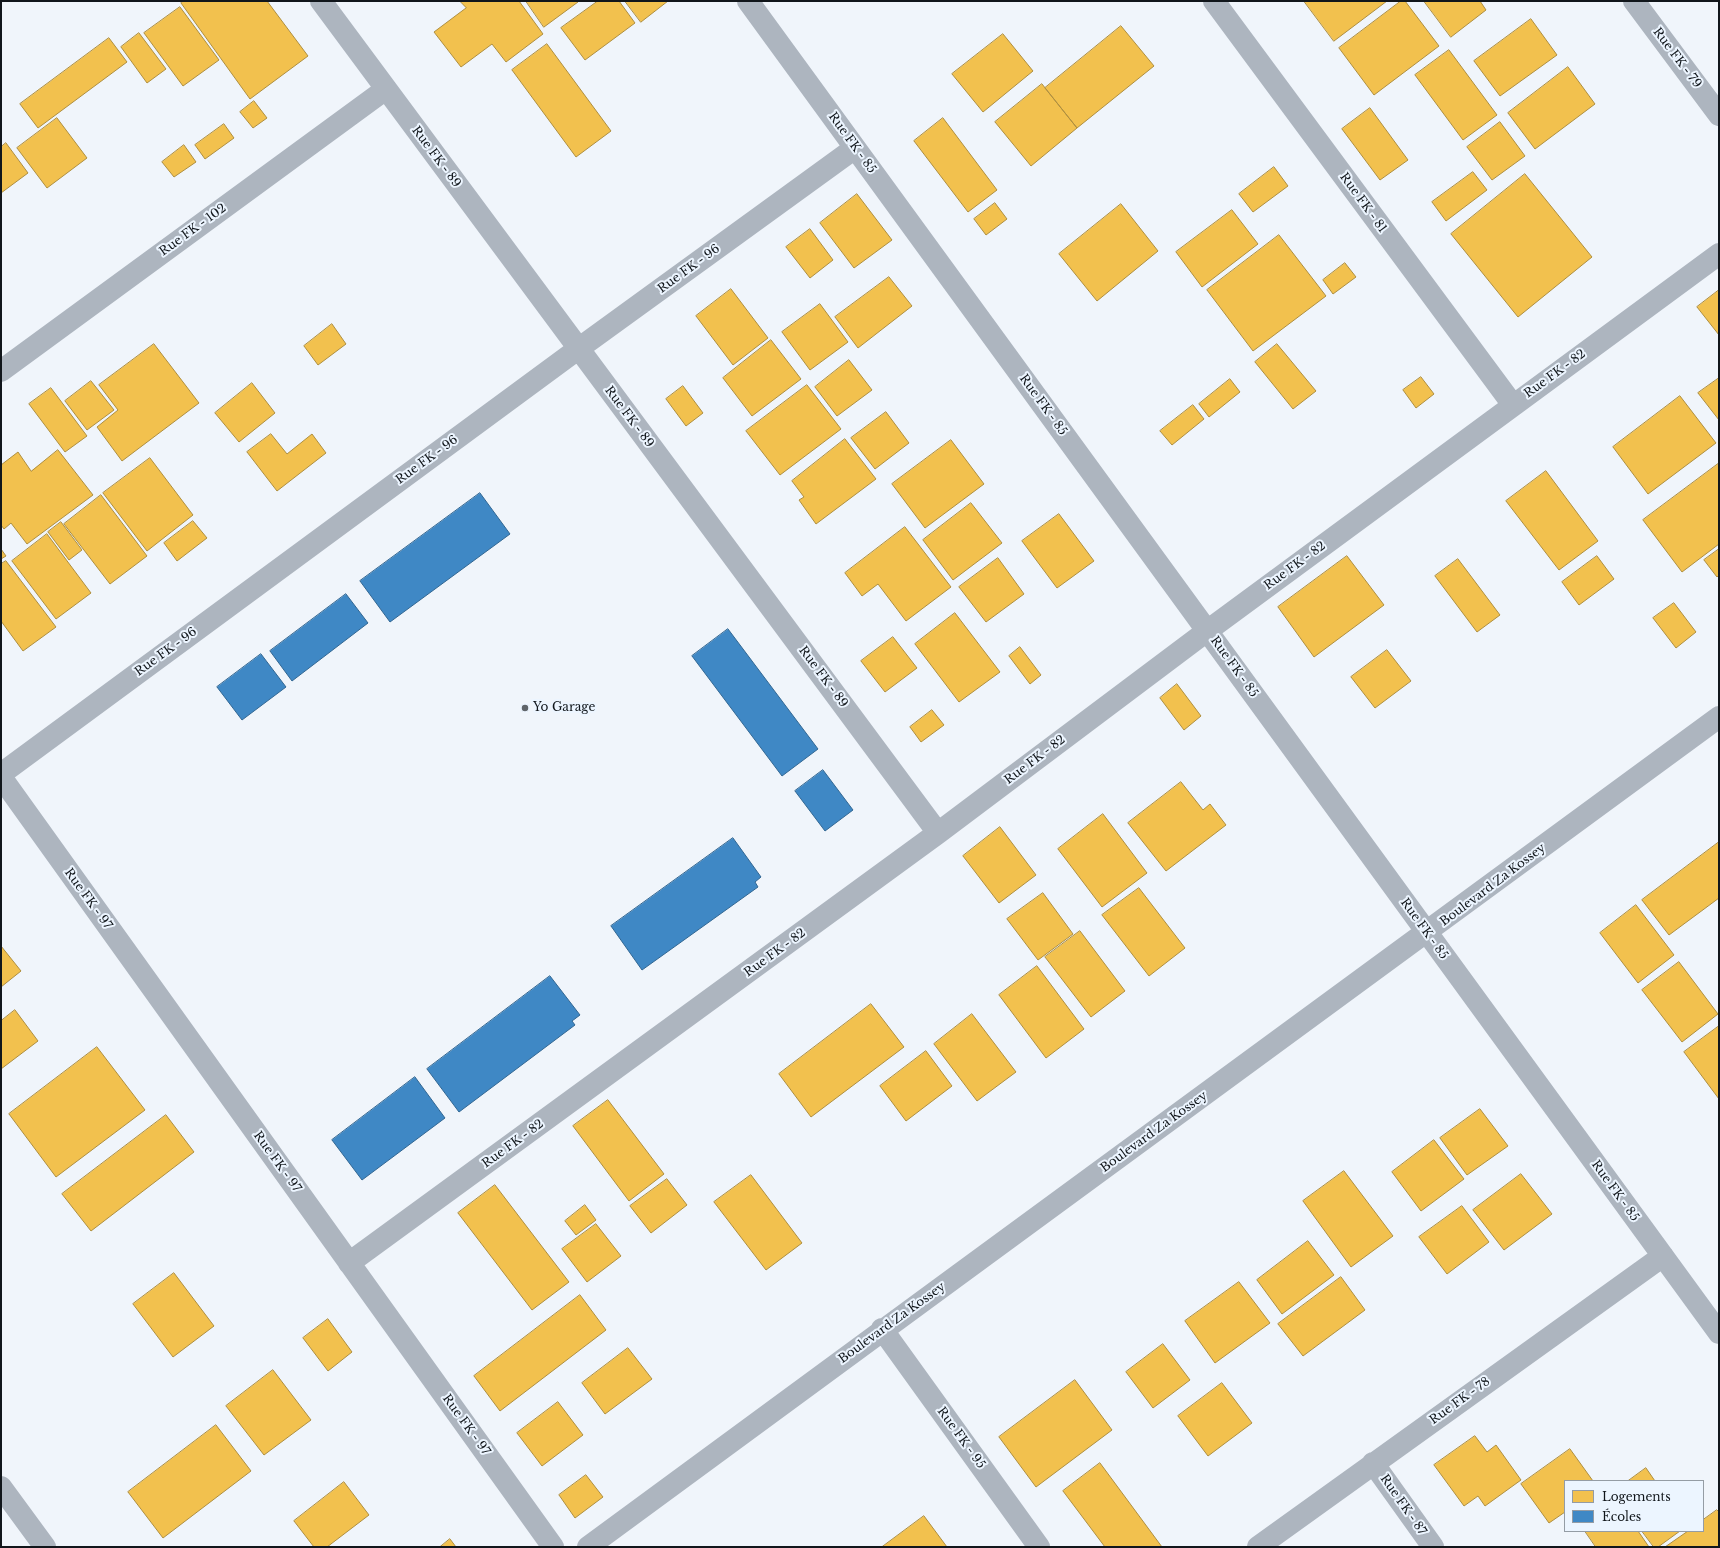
<!DOCTYPE html>
<html>
<head>
<meta charset="utf-8">
<style>
	body { margin:0 }
	#map { position:relative; width:1720px; height:1548px; overflow:hidden; background:#f0f5fb; font-family:"Libre Baskerville",serif }
	canvas { display:block }
	.frame { position:absolute; inset:0; border:2px solid #11161b; pointer-events:none }
	.legend { position:absolute; left:1564px; top:1480px; width:140px; height:52px; box-sizing:border-box; background:#ecf5ff; border:1px solid #949ca4; margin:0; padding:5px 7px; list-style:none; font-size:12px; color:#11161b }
	.legend li { display:flex; align-items:center; gap:8px; height:20px }
	.legend b { width:20px; border:1px solid #949ca4 }
</style>
</head>
<body>
<div id="map">
<canvas width="1720" height="1548"></canvas>
<div class="frame"></div>
<ul class="legend">
<li><b style="height:11px;background:#f2c14e"></b>Logements</li>
<li><b style="height:11px;background:#3f88c5"></b>Écoles</li>
</ul>
</div>
<script>
const g = document.querySelector('canvas').getContext('2d');
g.lineJoin = 'round';
function fillPath(path, color) { g.fillStyle = color; g.fill(path, 'evenodd'); }
function strokePath(path, color, width, dash) { g.strokeStyle = color; g.lineWidth = width; g.lineCap = dash ? 'butt' : 'round'; g.setLineDash(dash || []); g.stroke(path); }
function drawText(font, color, halo, rows, align = 'center') {
  g.font = font + ' "Libre Baskerville",serif'; g.lineWidth = 4; g.setLineDash([]); g.textBaseline = 'middle'; g.strokeStyle = halo; g.fillStyle = color; for (const [text, x, y, turn = 0] of rows) {
    g.save(); g.translate(x, y); g.rotate((+turn || 0) * Math.PI / 180); g.textAlign = isNaN(turn) ? turn : align; if (halo) g.strokeText(text, 0, 0); g.fillText(text, 0, 0); g.restore();
  }
}
const homes = new Path2D(`
	M184,1H267L308,56L250,99L181,3Z
	M460,1H519L543,34L506,62L492,44L461,67L434,32L466,8Z
	M526,1H578V2L544,27Z
	M598,1H619L635,23L585,60L561,28Z
	M625,1H668L641,22Z
	M1304,1H1387L1334,41Z
	M1401,1H1405L1439,46L1374,95L1339,48Z
	M1424,1H1480L1486,10L1451,37Z
	M180,7L219,60L183,86L144,33Z
	M1531,19L1557,55L1500,96L1474,61Z
	M1121,26L1154,66L1077,128L1045,88Z
	M139,33L166,69L147,83L121,47Z
	M1003,34L1033,71L983,112L952,74Z
	M109,38L127,62L38,128L20,104Z
	M547,44L611,131L576,157L512,70Z
	M1449,50L1497,115L1463,140L1415,75Z
	M1568,67L1595,104L1535,149L1508,113Z
	M1042,84L1077,128L1031,166L995,122Z
	M254,101L267,118L253,128L240,112Z
	M1370,108L1408,160L1380,180L1342,129Z
	M57,118L87,158L47,188L17,148Z
	M943,118L997,190L968,212L914,141Z
	M1500,122L1525,156L1492,180L1467,147Z
	M224,124L234,138L205,159L195,145Z
	M6,143L28,173L1,193V147Z
	M184,145L196,162L174,177L162,162Z
	M1274,167L1288,186L1253,212L1239,194Z
	M1473,172L1487,190L1446,221L1432,202Z
	M1525,174L1592,257L1518,317L1451,234Z
	M857,194L892,240L854,268L820,223Z
	M995,203L1007,219L986,235L974,219Z
	M1121,204L1158,251L1097,301L1059,254Z
	M1232,210L1258,244L1202,287L1176,252Z
	M810,229L833,260L810,278L786,247Z
	M1279,235L1326,296L1253,351L1207,290Z
	M1345,263L1356,277L1333,294L1323,280Z
	M889,277L912,306L858,348L835,317Z
	M731,289L768,338L733,365L696,316Z
	M1719,290V335L1697,307Z
	M820,304L848,342L810,370L782,332Z
	M332,324L346,344L318,365L304,346Z
	M771,340L801,379L752,416L723,378Z
	M154,344L199,403L122,461L97,427L118,410L99,385Z
	M1277,344L1316,391L1293,409L1255,362Z
	M849,360L872,390L837,416L815,387Z
	M1421,377L1434,394L1416,408L1403,390Z
	M1719,378V420L1698,393Z
	M1230,379L1240,392L1209,417L1199,404Z
	M91,381L114,410L87,430L65,401Z
	M252,383L275,413L239,442L215,413Z
	M807,385L841,429L780,475L746,431Z
	M683,386L703,413L686,426L666,399Z
	M51,388L87,436L65,452L29,404Z
	M1680,396L1716,443L1648,494L1613,447Z
	M1193,405L1204,419L1172,445L1160,431Z
	M886,412L909,443L875,469L851,438Z
	M271,434L287,454L312,434L326,453L277,491L247,452Z
	M845,439L876,479L816,524L799,500L804,497L792,481Z
	M951,440L984,484L925,528L892,484Z
	M58,450L93,495L27,544L11,523L4,529L1,525V465L18,452L31,471Z
	M150,458L193,515L147,551L103,493Z
	M1718,464L1719,466V544L1682,572L1643,520Z
	M1546,471L1598,541L1559,570L1506,501Z
	M101,495L147,556L110,584L64,524Z
	M971,503L1002,543L953,580L923,540Z
	M1059,514L1094,561L1057,588L1022,541Z
	M193,521L207,538L177,561L164,543Z
	M61,522L82,550L69,560L48,532Z
	M905,527L951,587L906,621L878,584L862,596L845,573Z
	M47,534L91,593L56,619L12,561Z
	M1,549L6,556L1,559Z
	M1719,549V575L1717,577L1704,560Z
	M1347,556L1384,605L1314,657L1278,607Z
	M1597,556L1614,579L1579,605L1562,582Z
	M998,558L1024,594L986,622L959,587Z
	M1458,559L1500,615L1477,632L1435,576Z
	M6,561L56,627L23,651L1,621V564Z
	M1674,603L1696,632L1676,648L1653,618Z
	M955,613L1000,672L959,702L915,644Z
	M893,637L917,668L885,692L861,661Z
	M1020,647L1041,675L1030,684L1009,656Z
	M1387,650L1411,681L1375,708L1351,677Z
	M1177,684L1201,716L1184,730L1160,698Z
	M932,710L944,725L921,742L910,727Z
	M1181,782L1203,810L1210,804L1226,825L1166,871L1128,823Z
	M1103,814L1147,873L1102,907L1058,849Z
	M1000,827L1036,875L999,903L963,856Z
	M1719,842V898L1669,935L1642,900Z
	M1139,888L1185,948L1149,976L1102,915Z
	M1043,893L1073,934L1038,960L1007,919Z
	M1636,905L1674,955L1638,983L1600,933Z
	M1080,931L1125,991L1091,1017L1045,957Z
	M1,946L21,971L1,987Z
	M1679,962L1718,1014L1682,1042L1642,990Z
	M1037,966L1084,1029L1046,1058L999,995Z
	M871,1004L904,1047L811,1117L779,1074Z
	M15,1010L38,1041L1,1069V1021Z
	M972,1014L1016,1072L977,1101L934,1044Z
	M1719,1026V1099L1684,1052Z
	M97,1047L145,1110L56,1177L9,1114Z
	M926,1051L952,1086L906,1121L880,1086Z
	M608,1100L664,1174L629,1201L573,1126Z
	M1480,1109L1508,1146L1467,1175L1440,1138Z
	M166,1115L194,1152L91,1231L62,1194Z
	M1434,1140L1464,1179L1421,1211L1392,1172Z
	M1344,1171L1393,1236L1351,1267L1303,1201Z
	M1521,1174L1552,1214L1504,1250L1473,1210Z
	M751,1175L802,1243L766,1270L714,1202Z
	M667,1179L687,1205L651,1233L630,1206Z
	M495,1185L569,1282L532,1310L458,1213Z
	M585,1205L596,1220L576,1235L565,1221Z
	M1462,1206L1489,1242L1447,1274L1419,1237Z
	M596,1224L621,1256L587,1282L562,1249Z
	M1308,1241L1334,1275L1282,1314L1257,1280Z
	M174,1273L214,1326L173,1357L133,1304Z
	M1341,1277L1365,1310L1303,1356L1278,1324Z
	M1239,1282L1270,1323L1215,1363L1185,1321Z
	M580,1295L606,1330L500,1411L474,1376Z
	M328,1319L352,1352L328,1371L303,1338Z
	M1163,1344L1190,1380L1153,1408L1126,1372Z
	M628,1348L652,1379L605,1414L582,1383Z
	M273,1370L311,1420L264,1455L226,1406Z
	M1075,1380L1112,1430L1036,1487L999,1437Z
	M1222,1383L1252,1423L1208,1456L1178,1416Z
	M558,1402L583,1435L542,1466L517,1433Z
	M216,1425L251,1471L163,1538L128,1492Z
	M1475,1436L1487,1452L1496,1445L1521,1480L1485,1506L1478,1496L1464,1506L1434,1465Z
	M1570,1449L1593,1481H1565V1512L1549,1523L1521,1484Z
	M1100,1463L1162,1547H1105L1063,1491Z
	M1646,1468L1655,1481H1628Z
	M586,1475L603,1497L575,1518L559,1495Z
	M344,1482L369,1515L327,1547H314L294,1521Z
	M1717,1510L1719,1512V1547H1665L1688,1531H1703V1520Z
	M924,1516L947,1547H882Z
	M1585,1531H1638L1649,1547H1596Z
	M1642,1531H1680L1658,1547H1654Z
	M450,1539L456,1547H440Z`);
fillPath(homes, '#f2c14e');
strokePath(homes, '#ae8e3f', 1);
const schools = new Path2D(`
	M480,493L510,534L390,622L360,581Z
	M346,594L368,623L292,681L270,651Z
	M728,629L818,749L782,776L692,656Z
	M261,654L286,687L242,720L217,687Z
	M823,770L853,810L825,831L795,791Z
	M733,838L761,877L755,882L758,887L642,970L611,926Z
	M550,976L580,1015L572,1021L575,1025L459,1112L427,1069Z
	M415,1077L445,1118L362,1180L332,1140Z`);
fillPath(schools, '#3f88c5');
strokePath(schools, '#316692', 1);
strokePath(new Path2D(`
	M321,1L938,833
	M748,1L1719,1333
	M1214,1L1513,405
	M1634,1L1719,115
	M1,371L386,89
	M1,774L578,349L855,148
	M1,777L553,1547
	M349,1263L938,833L1207,631L1719,254
	M882,1329L1039,1547
	M1373,1463L1433,1547
	M1,1487L45,1547
	M588,1547C964,1269 1343,996 1719,717
	M1258,1547L1663,1256`), '#adb5bf', 22);
for (const [x, y, r, color] of [
	[525,708,4,"#5f6469"]
]) { const dot = new Path2D(); dot.arc(x, y, r, 0, 2 * Math.PI); g.fillStyle = color; g.fill(dot); strokePath(dot, '#ecf5ff', 1.5); }
drawText('12px', '#11161b', '#ecf5ff', [
	["Rue FK - 79",1677,58,53],
	["Rue FK - 85",852,143,54],
	["Rue FK - 89",436,157,53],
	["Rue FK - 81",1363,203,54],
	["Rue FK - 102",193,230,-36],
	["Rue FK - 96",689,269,-36],
	["Rue FK - 82",1555,374,-36],
	["Rue FK - 85",1043,405,54],
	["Rue FK - 89",629,417,53],
	["Rue FK - 96",427,460,-36],
	["Rue FK - 82",1295,566,-36],
	["Rue FK - 96",166,652,-36],
	["Rue FK - 85",1234,667,54],
	["Rue FK - 89",823,677,53],
	["Rue FK - 82",1035,760,-37],
	["Boulevard Za Kossey",1493,885,-37],
	["Rue FK - 97",88,899,54],
	["Rue FK - 85",1424,929,54],
	["Rue FK - 82",775,953,-36],
	["Boulevard Za Kossey",1154,1132,-36],
	["Rue FK - 82",513,1144,-36],
	["Rue FK - 97",277,1162,54],
	["Rue FK - 85",1615,1191,54],
	["Boulevard Za Kossey",892,1323,-36],
	["Rue FK - 78",1460,1401,-36],
	["Rue FK - 97",466,1425,54],
	["Rue FK - 95",961,1438,54],
	["Rue FK - 87",1403,1505,55]
]);
drawText('12px', '#11161b', '#ecf5ff', [
	["Yo Garage",533,708]
], 'left');
</script>
</body>
</html>
